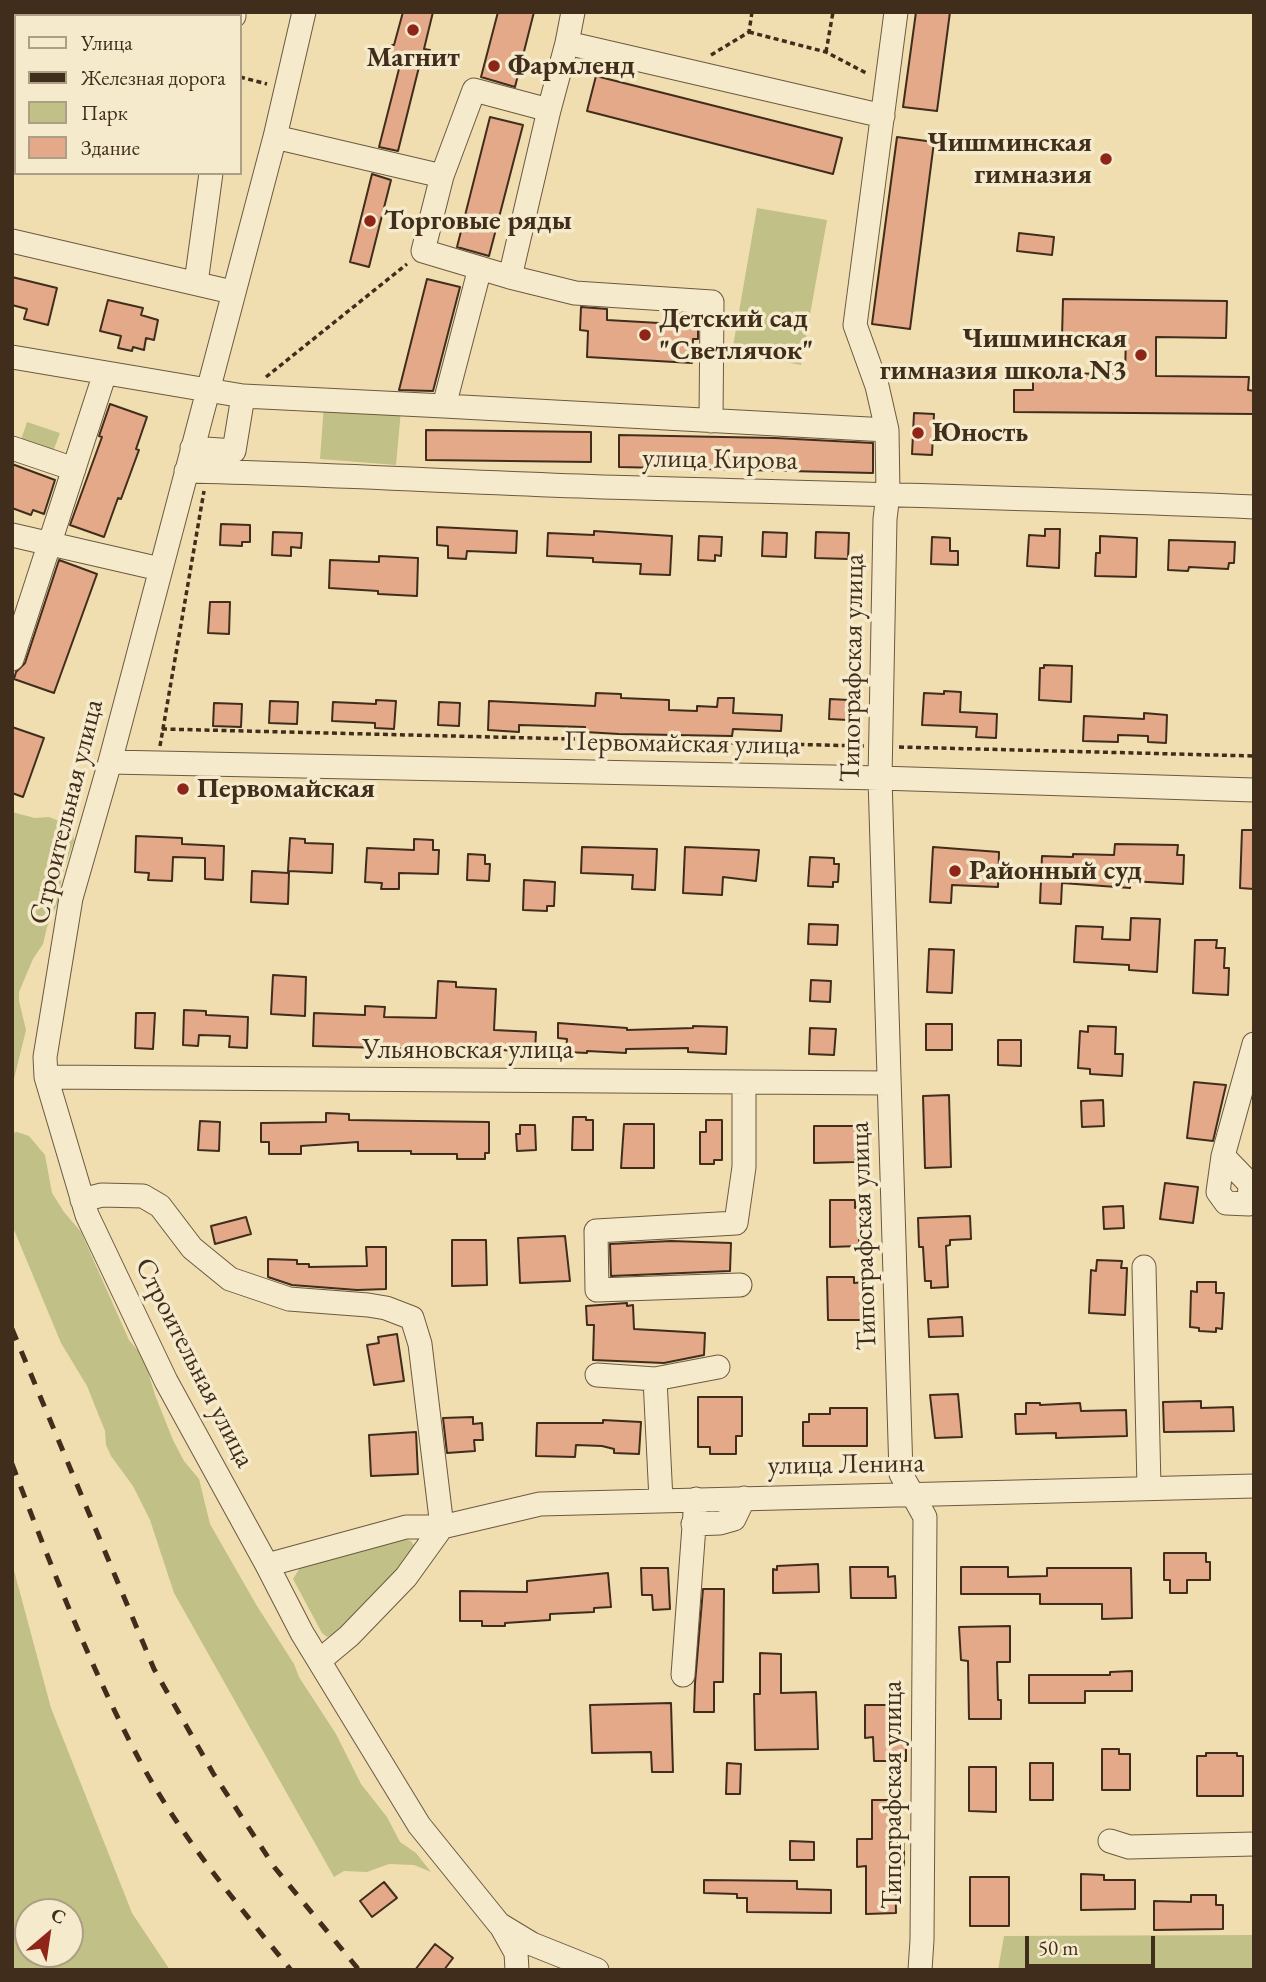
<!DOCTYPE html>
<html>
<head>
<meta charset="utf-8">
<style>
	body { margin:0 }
	#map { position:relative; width:1266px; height:1982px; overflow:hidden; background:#f0deb0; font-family:"EB Garamond",serif }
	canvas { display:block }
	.frame { position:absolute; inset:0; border:14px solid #402d1c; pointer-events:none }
	.legend { position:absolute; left:14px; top:14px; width:228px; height:161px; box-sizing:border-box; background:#f5eacc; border:2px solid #ad9e86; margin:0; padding:9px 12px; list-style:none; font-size:21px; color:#402d1c }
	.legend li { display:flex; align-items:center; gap:14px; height:35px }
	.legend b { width:35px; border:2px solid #ad9e86 }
	.north { position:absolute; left:14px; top:1898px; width:70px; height:70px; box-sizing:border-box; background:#f5eacc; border:2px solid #ad9e86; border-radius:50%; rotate:29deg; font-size:19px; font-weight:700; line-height:28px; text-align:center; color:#402d1c }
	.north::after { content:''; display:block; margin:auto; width:24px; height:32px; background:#8f2418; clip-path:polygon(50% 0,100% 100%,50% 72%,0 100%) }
	.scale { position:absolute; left:1025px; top:1936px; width:130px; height:32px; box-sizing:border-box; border:4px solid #402d1c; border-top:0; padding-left:9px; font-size:21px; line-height:24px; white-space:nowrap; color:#402d1c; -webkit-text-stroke:5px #f5eacc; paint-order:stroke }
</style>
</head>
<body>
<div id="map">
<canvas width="1266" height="1982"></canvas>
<div class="frame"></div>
<ul class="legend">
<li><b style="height:9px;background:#f5eacc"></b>Улица</li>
<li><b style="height:9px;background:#402d1c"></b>Железная дорога</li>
<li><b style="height:19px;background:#c0c087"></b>Парк</li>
<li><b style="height:19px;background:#e3a988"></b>Здание</li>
</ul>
<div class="north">С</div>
<div class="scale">50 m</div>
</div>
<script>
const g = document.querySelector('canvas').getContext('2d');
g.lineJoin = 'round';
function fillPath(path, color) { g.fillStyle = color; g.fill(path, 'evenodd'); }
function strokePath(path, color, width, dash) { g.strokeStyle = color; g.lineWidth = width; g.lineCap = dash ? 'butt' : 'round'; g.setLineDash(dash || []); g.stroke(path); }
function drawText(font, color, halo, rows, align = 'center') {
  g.font = font + ' "EB Garamond",serif'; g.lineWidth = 7; g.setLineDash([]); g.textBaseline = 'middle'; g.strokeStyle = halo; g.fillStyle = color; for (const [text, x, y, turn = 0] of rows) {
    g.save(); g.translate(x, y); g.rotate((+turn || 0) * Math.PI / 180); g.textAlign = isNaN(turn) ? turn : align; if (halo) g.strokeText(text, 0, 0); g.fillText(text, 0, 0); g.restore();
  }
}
fillPath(new Path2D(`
	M757,208L827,220L801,365L732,352Z
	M324,404L401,410L396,465L320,459Z
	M27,422L60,433L52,454L20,443Z
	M12,812L35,818L49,817L72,826L74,841L62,875L58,902L47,927L43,944L33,959L19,992V1001L26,1030L12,1087Z
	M17,1132L29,1136L45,1155L52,1193L64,1212L81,1232L129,1340L144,1358L155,1395L173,1440L184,1461L199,1479L210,1524L257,1606L294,1664L299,1677L336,1734L361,1784L387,1817L400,1842L416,1853L431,1872L414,1865L389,1864L367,1872L344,1871L334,1877L174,1593L150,1520L133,1486L111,1456L106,1445L105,1431L87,1386L61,1343L12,1225V1133Z
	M401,1538L411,1541L415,1547L412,1555L344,1630L327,1637L322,1633L293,1579L303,1563Z
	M12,1563L51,1708L132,1913L170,1970H12ZM28,1912H70V1954H28Z
	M1254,1935V1970H998L1004,1936Z`), '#c0c087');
const building = new Path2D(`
	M403,12H433L424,49L430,50L426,65L420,63L398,151L379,147L400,65L387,61L392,45H394Z
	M498,12H534L515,87L481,77Z
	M916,12H950L937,111L903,107Z
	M596,76L842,138L833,174L587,111Z
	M490,117L523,125L489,256L457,247Z
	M897,137L934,142L910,329L872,324Z
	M372,174L391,180L369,267L350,262Z
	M1019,233L1054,237L1052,255L1017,251Z
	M12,277L57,288L48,325L24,319L27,309L12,305Z
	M427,279L460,287L433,391L399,390Z
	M1063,299L1227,301L1226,338L1156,337V376L1249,377L1248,390L1254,391V414L1014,412V390H1033V373L1125,374L1126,337H1062Z
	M108,300L143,308L141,315L158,320L154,340L146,338L144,350L133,347L132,351L118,348L121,336L100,331Z
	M581,307L607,309V320L676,324L677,314L698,315V339H693L692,363L587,357L588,331L580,330Z
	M110,404L147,417L136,449L139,450L121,499L118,498L104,537L70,525L102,437L99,436Z
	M914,413L934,414L932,455L912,454Z
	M426,430L591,432V462L426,460Z
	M619,435L775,438L873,443V473L619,467Z
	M12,464L55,480L44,514L33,510L31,515L12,508Z
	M221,524L250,525V542H242V546L220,545Z
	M437,527L517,531L516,553L467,551L466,559L448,558V546L437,545Z
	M1045,529H1060L1059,568L1027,566L1029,535L1045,536Z
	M594,531L672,536L670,575L640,574L641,564L593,562V558L547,556L548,533L594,535Z
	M273,532L302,533L301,548L291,547V556L272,555Z
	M763,532L787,533L786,557L762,556Z
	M816,532L849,533L848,559L815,558Z
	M699,536L722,537L721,556L715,555V561L698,560Z
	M1100,536L1137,538L1136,577L1095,576L1096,553H1100Z
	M932,537L950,538V551H958V565L931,564Z
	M1169,540L1235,542L1234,563H1229L1228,569L1189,567L1188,571L1168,570Z
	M379,556L418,558L417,596L378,594V591L329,588L330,560L379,562Z
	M59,560L97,574L54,693L14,679L16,672L25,663Z
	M210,602H230L229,634L208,633Z
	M1044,665L1072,666L1071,702L1039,700L1040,668H1044Z
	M944,691L961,692L960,712L997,714L996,738L976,737L977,727L922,725L924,693L944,694Z
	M596,693L621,694V698L669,700V710L697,711V706L717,707L718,698H734L733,713L782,715L781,731L733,729L732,736L619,734L585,732V727L519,725V732L488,730L489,701L595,706Z
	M830,699L849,700L848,720L829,719Z
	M376,700L396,701L394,729L375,728V723L332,721L333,702L376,704Z
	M270,701L298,702L297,724L269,723Z
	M439,702L460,703L459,726L438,725Z
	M214,703L242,704L241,727L213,726Z
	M1144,713L1167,715L1166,743L1148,742V736L1118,735V742L1083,741L1084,716L1144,719Z
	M12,727L44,738L23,797L12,793Z
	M1242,830H1254V889L1240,888Z
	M136,836L182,838V844L224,846L223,880L205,879V858L173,857L172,881L148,880L149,873L135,872Z
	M290,838L305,839V843L333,844L332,873L288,871Z
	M414,839L433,840V850H439L438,874L399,873V889H381L382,883L365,882L367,848L414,850Z
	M1115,844L1178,845L1177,855H1184L1183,884L1130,881V888L1062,883L1061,904L1040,903L1042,856L1073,857V854L1114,855Z
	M582,847L657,849L655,890L632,889L633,875L581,873Z
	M685,847L759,850L756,881L723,877L722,895L683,893Z
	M933,847L999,852L998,887L952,885L951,903L930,902Z
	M468,854L485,855V864H490L489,881L467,880Z
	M810,857L834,858V864H839L838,882H833V887L808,886Z
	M252,871L289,873L288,904L251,902Z
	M524,880L555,882L554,906H547V911L523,910Z
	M1131,918L1160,919L1157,972L1129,970V965L1074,962L1076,926L1103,927L1102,939L1130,940Z
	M809,924L838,925L837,945L808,944Z
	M1195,940H1217L1216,948H1225L1224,968H1229L1228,995L1193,993Z
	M929,949L954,950L952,993L927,992Z
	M273,975L306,977L305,1016L271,1014Z
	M811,980L831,981L830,1002L810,1001Z
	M438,981L456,982V987L496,989L494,1030L536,1032L535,1052L450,1047V1050L313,1046L314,1013L365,1015V1006L385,1007L384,1017L436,1018Z
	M184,1010L206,1011V1015L248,1017L247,1048L229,1047L230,1036L199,1035L198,1046L183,1045Z
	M136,1013H155L153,1049L135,1048Z
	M558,1023L627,1028V1030L693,1028V1026L727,1027L726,1054L688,1052V1048L626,1049V1053L587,1051V1053L566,1052L567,1039L558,1038Z
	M926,1024H952V1050H926Z
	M1088,1026L1116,1027L1115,1054H1123L1122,1076L1090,1074V1069L1078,1068L1080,1031L1088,1032Z
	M810,1028L836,1029L834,1055L809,1054Z
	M998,1040H1021V1066L998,1065Z
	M1194,1082L1226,1085L1213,1141L1187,1138Z
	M949,1095L951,1167L925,1168L923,1096Z
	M1103,1100L1104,1126L1082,1127L1081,1101Z
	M326,1113L349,1114V1120L489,1122V1153H485V1159H457V1154H411V1151H358V1142L301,1146V1154H269V1142H261V1123L326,1122Z
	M573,1117H586V1120H593V1150H572Z
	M706,1120H722V1160H714V1164H700V1132H706Z
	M200,1121L220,1122L219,1151L198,1150Z
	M624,1124H654V1168H621Z
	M520,1125H535L536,1150L517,1151L516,1134H520Z
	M814,1126H855V1162L814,1163Z
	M1165,1183L1198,1187L1193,1223L1160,1219Z
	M830,1200H855V1208L859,1207V1246L830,1247Z
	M1123,1206L1124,1228L1104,1229L1103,1207Z
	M970,1216L971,1239L950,1240V1245L946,1246L948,1287L931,1288V1281H925L923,1247H919L918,1218Z
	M246,1217L251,1234L215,1244L211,1226Z
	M565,1236L570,1281L520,1283L518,1238Z
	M452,1240H486L487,1285L452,1286Z
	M671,1241L731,1243L730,1271L611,1276L610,1244Z
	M366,1247H386V1289L357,1290L292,1285L268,1277V1259L297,1260V1264H309V1267L367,1266Z
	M1097,1260L1122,1261L1121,1268H1127L1125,1315L1089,1313L1091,1270L1096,1271Z
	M827,1277H854V1283L865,1282L866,1320H828Z
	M1197,1282H1216V1293H1224L1222,1329L1216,1328V1332L1199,1331V1328L1190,1327L1191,1291L1197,1292Z
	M627,1303V1306L633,1305L634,1329L705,1333L704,1355L664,1363L593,1360L594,1325H587L586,1306Z
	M962,1317L963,1336L929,1337L928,1319Z
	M397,1334L404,1381L374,1385L367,1345L379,1343L378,1337Z
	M958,1394L962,1437L935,1438L930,1395Z
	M698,1397H742V1436H736V1454H710V1447H698Z
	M1201,1401V1408L1233,1407L1234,1431L1164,1432L1163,1402Z
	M1026,1403H1040V1405L1080,1403L1081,1411L1126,1410L1127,1436L1056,1438V1433L1016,1434L1015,1414H1026Z
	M830,1408H867V1446H803V1422H809V1414H830Z
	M473,1417V1424L482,1423L483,1440H474L475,1451L447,1453L443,1418Z
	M603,1420L641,1422L639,1454L614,1453V1449L602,1446L576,1445L575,1457L536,1456L537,1423H603Z
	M416,1432L418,1474L371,1476L369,1435Z
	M1164,1553H1206V1562H1210V1580H1187V1593H1170V1580H1164Z
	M818,1564L819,1592L773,1593V1569L777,1570V1566Z
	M850,1567H888V1577L895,1576L896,1598H851Z
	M961,1567H1008V1577L1047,1576V1568H1131L1132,1618L1102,1619V1604H1040V1594H961Z
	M641,1568H668L670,1609L653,1610L652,1595H642Z
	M608,1573L611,1607L594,1608V1612L550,1614V1620L505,1623V1626H482V1621H460V1591L527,1592V1581Z
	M703,1589H724L723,1682H714V1712H694L695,1683Z
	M1010,1626V1662H997L998,1700H1001V1719H969L968,1661L961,1660L959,1627Z
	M760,1653L781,1654V1693L816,1692L818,1749L755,1750L754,1694H760Z
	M1132,1671V1691H1085V1703H1029V1675H1110V1672Z
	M671,1703L673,1772H652L651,1752L592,1753L590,1705Z
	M865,1705H893V1742H906V1761H874L873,1737L865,1738Z
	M1102,1749H1119V1754H1130V1790H1102Z
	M1206,1753H1237V1756H1243V1796H1197V1756H1206Z
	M727,1763L741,1764L740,1794H726Z
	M1030,1763H1053V1800H1030Z
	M969,1767H996V1812L969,1811Z
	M872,1800H898V1844H904V1866H895L896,1913L866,1914V1866L857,1867V1839H872Z
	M790,1841L814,1842V1860H790Z
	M1081,1874L1104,1875V1880H1135V1909L1081,1910Z
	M970,1877H1009V1926H970Z
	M704,1880L797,1881V1889L831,1890V1913L747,1912V1898H737V1894L704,1893Z
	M384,1882L397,1898L372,1917L360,1901Z
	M1191,1895H1216V1905H1223V1929L1154,1930V1901L1191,1902Z
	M435,1944L453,1958L444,1970H415Z`);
fillPath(building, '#e3a988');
strokePath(building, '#402d1c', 2);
const minor = new Path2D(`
	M304,12L275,137L110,762L71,898L45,1057L46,1077L87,1215L166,1381L267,1565L302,1633L419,1825L499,1924L532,1944L597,1970
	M896,12L855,325L877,386L887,430L888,494L885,519L880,778L901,1474L925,1517L922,1940L920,1970
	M234,16V12
	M567,43L573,12
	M12,63L15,12
	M549,110L510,277L423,251L442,176L474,90L549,110L567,43L883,116
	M275,137L442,176
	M12,241L232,292
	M510,277L575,293L712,302L711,421
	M196,283L211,173
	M12,357L243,396L234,451L192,448
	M243,396L444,406L480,268
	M444,406L887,430
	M12,448L74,469
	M186,471C338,474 490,484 642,488C846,494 1050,498 1254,507
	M12,535L160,569
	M12,659L105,373
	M110,762L880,778L1254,790
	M46,1077L889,1083
	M1223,1156L1250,1184L1249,1204L1226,1203L1218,1192L1223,1156L1254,1044
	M82,1200L102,1195L143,1196L160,1206L192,1248L230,1279L289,1299L368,1305L386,1308L412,1318L420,1344L442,1527L406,1577L349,1636L319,1661
	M1144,1267L1149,1488
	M740,1285L597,1290L596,1231L736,1223L744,1167V1082
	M597,1375L655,1379L718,1367
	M655,1379L661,1500
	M693,1524L720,1523L734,1519L744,1498
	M267,1565L406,1527H442L540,1504L1254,1486
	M683,1675L696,1499
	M1110,1841L1129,1847L1254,1844
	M501,1926L516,1953L517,1970`);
strokePath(minor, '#6c5941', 25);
strokePath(new Path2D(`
	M749,32L826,52L868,74
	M826,52L833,12
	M711,55L749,32L752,12
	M240,77L267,84
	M266,377L407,264
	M162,729L864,746
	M160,746L204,491
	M899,747L1254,756`), '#402d1c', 3.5, [5, 3.5]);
strokePath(minor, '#f5eacc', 23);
strokePath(new Path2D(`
	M12,1329L154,1669L213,1773L275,1868L359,1970
	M12,1464C51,1566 90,1667 141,1763C182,1838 237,1904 291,1970`), '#402d1c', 5, [12, 12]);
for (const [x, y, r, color] of [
	[413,30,7,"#8f2418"],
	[494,66,7,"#8f2418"],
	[1106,159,7,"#8f2418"],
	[370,221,7,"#8f2418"],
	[645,335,7,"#8f2418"],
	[1141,355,7,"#8f2418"],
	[918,433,7,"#8f2418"],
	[183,789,7,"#8f2418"],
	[955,871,7,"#8f2418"]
]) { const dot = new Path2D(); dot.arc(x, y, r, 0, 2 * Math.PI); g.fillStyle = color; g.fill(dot); strokePath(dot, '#f5eacc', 2.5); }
drawText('bold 28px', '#402d1c', '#f5eacc', [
	["Магнит",413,58,"center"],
	["Фармленд",508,66],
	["Чишминская",1092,143,"right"],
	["гимназия",1092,175,"right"],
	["Торговые ряды",384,221],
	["Детский сад",659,319],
	["\"Светлячок\"",659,351],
	["Чишминская",1127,339,"right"],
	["гимназия школа N3",1127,371,"right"],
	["Юность",932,433],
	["Первомайская",197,789],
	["Районный суд",969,871]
], 'left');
drawText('28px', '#402d1c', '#f5eacc', [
	["улица Кирова",720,460,1],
	["Типографская улица",853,668,-89],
	["Первомайская улица",682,744,1],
	["Строительная улица",67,812,-76],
	["Ульяновская улица",468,1050],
	["Типографская улица",864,1236,-92],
	["Строительная улица",194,1363,63],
	["улица Ленина",846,1465,-1],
	["Типографская улица",893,1795,-90]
]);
</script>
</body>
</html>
